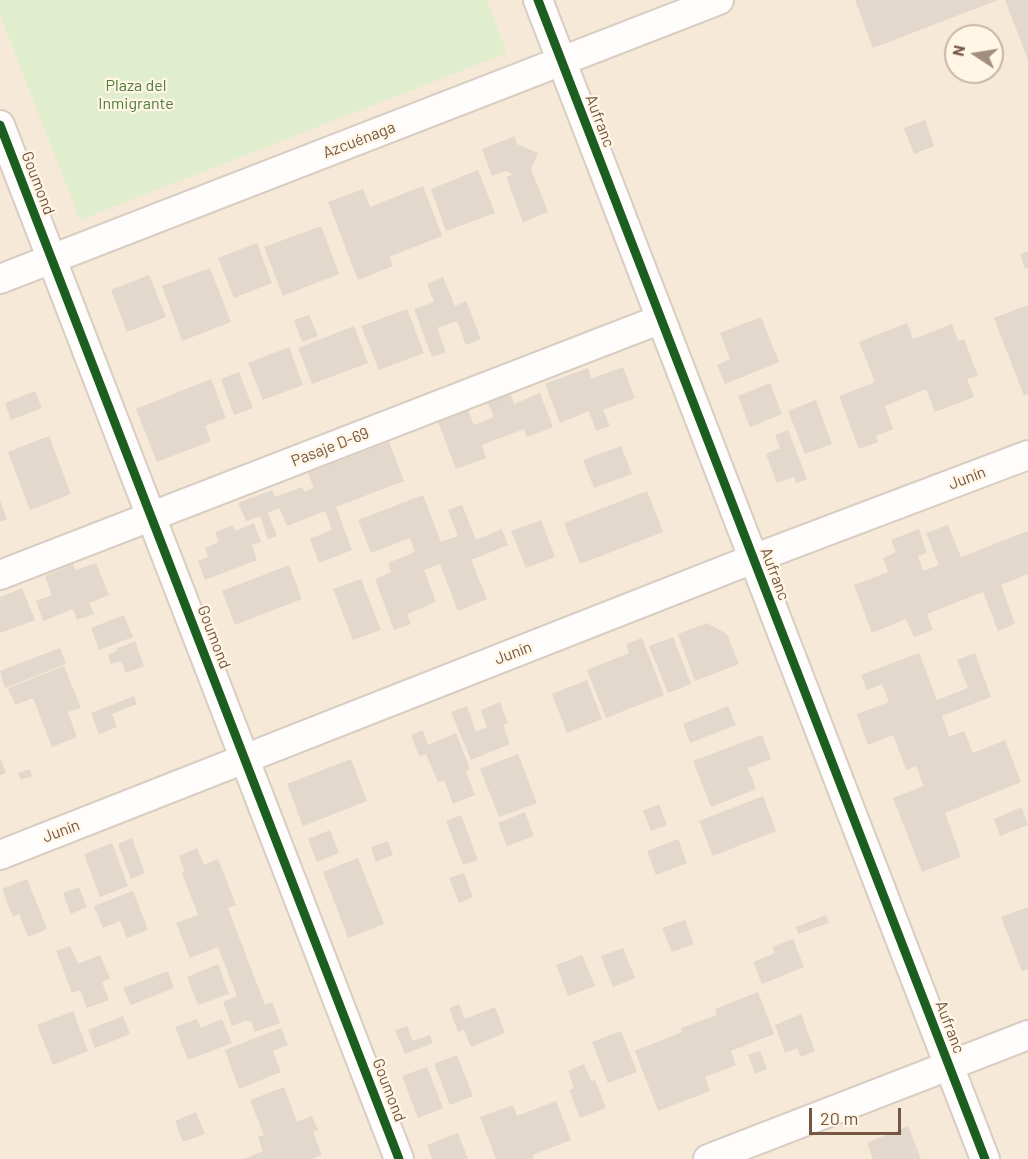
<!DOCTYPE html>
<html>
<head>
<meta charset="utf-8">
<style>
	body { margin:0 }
	#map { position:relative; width:1028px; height:1159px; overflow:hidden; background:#f6f0e5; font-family:Barlow,sans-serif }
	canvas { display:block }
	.north { position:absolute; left:944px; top:24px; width:60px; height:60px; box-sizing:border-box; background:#fff6e6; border:2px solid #c8b6a5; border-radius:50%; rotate:282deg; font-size:16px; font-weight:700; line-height:24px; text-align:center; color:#765744 }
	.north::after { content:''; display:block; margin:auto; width:21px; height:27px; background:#a38d7c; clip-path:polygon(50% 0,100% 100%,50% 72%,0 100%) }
	.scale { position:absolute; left:809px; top:1108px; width:92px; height:27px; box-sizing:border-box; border:3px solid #765744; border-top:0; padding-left:8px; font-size:18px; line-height:21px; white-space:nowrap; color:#765744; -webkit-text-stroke:4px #fff6e6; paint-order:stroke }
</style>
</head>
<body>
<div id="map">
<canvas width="1028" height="1159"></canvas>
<div class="north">N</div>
<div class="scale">20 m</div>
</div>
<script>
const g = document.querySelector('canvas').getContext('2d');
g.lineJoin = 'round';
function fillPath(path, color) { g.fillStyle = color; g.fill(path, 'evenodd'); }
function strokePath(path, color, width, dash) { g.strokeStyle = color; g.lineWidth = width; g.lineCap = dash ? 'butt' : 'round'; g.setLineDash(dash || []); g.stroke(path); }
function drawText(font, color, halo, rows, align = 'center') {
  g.font = font + ' Barlow,sans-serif'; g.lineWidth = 4.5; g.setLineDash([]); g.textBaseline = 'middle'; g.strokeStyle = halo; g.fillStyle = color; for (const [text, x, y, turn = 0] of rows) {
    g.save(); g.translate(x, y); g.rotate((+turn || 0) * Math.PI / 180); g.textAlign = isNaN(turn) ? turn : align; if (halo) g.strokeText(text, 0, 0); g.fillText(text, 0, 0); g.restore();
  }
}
fillPath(new Path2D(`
	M0,0H1028V1159H0ZM956,36H992V72H956Z`), '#f7e9d7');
fillPath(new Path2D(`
	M0,0H487L507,53L80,220L0,15Z`), '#e0eece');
fillPath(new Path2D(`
	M855,0H998L873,48Z
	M1005,0H1028V60Z
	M925,120L934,146L914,154L904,128Z
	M515,136L517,144L538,153L531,169L548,212L523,222L506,177L514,174L505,171L492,176L482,149Z
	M478,170L495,213L446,231L431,189Z
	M423,186L442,236L389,257L393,266L358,280L328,202L363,189L370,207Z
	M321,226L339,274L283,296L264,247Z
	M257,243L272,283L234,298L218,258Z
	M1028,251V268L1025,269L1020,254Z
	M210,268L231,322L182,341L162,286Z
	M149,275L166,317L127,332L111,290Z
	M443,277L455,306L466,301L481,339L466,345L457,321L437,328L446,352L432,357L414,309L434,302L427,284Z
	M1028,305V394L1024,396L994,318Z
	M407,309L424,353L379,370L361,326Z
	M309,315L318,336L302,342L294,320Z
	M761,317L779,362L725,384L717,365L730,359L720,333Z
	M907,323L913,339L952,324L958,341L964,339L978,376L967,379L974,397L935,412L926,389L885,406L893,429L876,436L878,442L859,449L839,396L875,382L859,342Z
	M354,326L368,363L312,384L298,348Z
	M289,347L303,385L263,400L248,363Z
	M623,367L635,398L603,410L610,426L596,431L589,411L560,423L545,384L588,368L591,379Z
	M239,372L253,408L234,415L221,379Z
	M211,379L226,418L205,426L211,441L157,462L136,409Z
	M770,383L782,414L750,427L738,396Z
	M35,391L42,408L11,420L5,403Z
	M510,392L514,404L540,393L553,427L527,437L524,429L482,445L486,458L456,469L438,422L468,410L474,425L494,417L487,401Z
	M816,400L832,444L805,454L788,411Z
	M788,430L807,479L796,483L794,477L777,483L766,454L780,448L775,435Z
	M49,436L71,494L30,510L8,452Z
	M389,442L404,481L336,507L352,550L319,563L310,539L332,530L325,511L287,526L279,508L268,513L277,536L268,539L260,516L246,521L238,503L272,490L275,497L302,487L304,492L314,488L308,473Z
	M621,446L632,474L594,488L583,460Z
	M647,491L663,532L580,564L564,523Z
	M423,495L441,542L458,536L448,510L462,505L476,540L502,529L508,545L471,560L487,599L458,611L440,564L424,570L436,602L407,614L411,624L394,630L375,579L391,572L388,563L415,552L410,538L371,553L358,520Z
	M0,500L7,519L0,522Z
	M541,520L555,557L526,568L511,531Z
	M254,523L261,542L252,545L257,560L205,580L198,561L208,557L205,548L219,542L215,532L233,525L235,531Z
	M948,525L961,557L1028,531V574L1001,585L1015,624L998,631L983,592L927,614L933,630L914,637L906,619L872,633L854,585L888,572L883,558L896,552L891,540L919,529L927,553L918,556L923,571L939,565L926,533Z
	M96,563L109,595L89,603L94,614L77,620L73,609L43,621L36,601L52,595L45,576L73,564L76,570Z
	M289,565L302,599L235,625L222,591Z
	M361,579L381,630L353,640L333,589Z
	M22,588L35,620L0,633V597Z
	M124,615L133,637L99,650L91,628Z
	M707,623L727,634L739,664L695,681L678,634Z
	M673,637L691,684L668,693L649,646Z
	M642,638L664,695L606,718L587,670L629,653L626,644Z
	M135,641L144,666L126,673L121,661L111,664L108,655L117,651L116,649Z
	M60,648L66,664L5,688L0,671Z
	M919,653L937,700L968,688L957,660L975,653L991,697L942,716L949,737L964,731L973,753L1005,740L1021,782L945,813L961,857L922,872L893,798L924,786L916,766L906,770L893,735L868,745L857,714L889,702L882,684L867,690L861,675Z
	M64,666L81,708L68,712L77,737L52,747L33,698L15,705L8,688Z
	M587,680L602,719L567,733L552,694Z
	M134,696L137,704L112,714L117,727L99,734L91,713Z
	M500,702L508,723L503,725L510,744L471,760L451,712L467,706L476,732L487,727L481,710Z
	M728,706L736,725L690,743L683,724Z
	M423,730L428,745L456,733L470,769L466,771L475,795L453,804L444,780L438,782L426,754L419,756L411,735Z
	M762,735L771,759L748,768L756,789L711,807L693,761Z
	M518,754L537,803L499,817L480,769Z
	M0,758L6,773L0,775Z
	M351,759L367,801L303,826L287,784Z
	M30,769L32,776L21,780L18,773Z
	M763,796L776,831L713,856L699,821Z
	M659,804L667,825L651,831L643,811Z
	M1022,807L1028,825L1000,836L994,819Z
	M525,812L534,836L507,846L498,823Z
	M461,815L478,860L463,865L446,821Z
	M330,830L339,853L317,862L308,839Z
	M132,838L145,873L131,879L118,844Z
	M678,839L687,863L656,875L647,851Z
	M388,841L393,855L376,862L371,847Z
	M112,843L128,886L100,897L84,854Z
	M197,848L204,865L218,859L236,905L228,908L265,1005L272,1002L280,1023L255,1032L251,1021L247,1022V1020L232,1026L223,1002L237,996L218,947L190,958L176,923L198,915L182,873L185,872L179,856Z
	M358,858L384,924L348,938L323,872Z
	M464,873L473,897L459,903L449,878Z
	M27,879L47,929L28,937L19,914L13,917L2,889Z
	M79,887L87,907L71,914L63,893Z
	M133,891L148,930L127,938L120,921L103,928L94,906Z
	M1028,907V969L1022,971L1001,917Z
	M826,915L829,923L798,934L796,927Z
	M685,920L694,944L672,952L662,928Z
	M793,939L804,967L762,984L753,962L775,953L772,947Z
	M70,946L78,964L100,955L110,978L102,982L109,1000L87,1008L80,990L72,993L56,951Z
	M623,948L635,978L613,987L601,956Z
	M582,955L595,986L568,996L556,965Z
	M218,964L229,994L198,1005L187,977Z
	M168,971L174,988L131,1005L123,988Z
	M758,992L774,1034L731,1051L736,1065L705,1077L710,1091L658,1111L635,1051L682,1032L681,1028L717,1015L715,1009Z
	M459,1004L465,1019L495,1007L505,1033L471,1047L464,1030L458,1032L449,1008Z
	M73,1011L88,1051L53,1065L37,1025Z
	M801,1014L815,1051L801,1057L797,1048L785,1053L775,1025Z
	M123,1016L130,1034L95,1048L88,1030Z
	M197,1019L201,1028L222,1019L232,1043L188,1060L175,1027Z
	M407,1026L413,1041L430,1035L433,1043L405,1054L395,1030Z
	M281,1028L288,1045L273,1051L281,1072L239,1089L225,1050Z
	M621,1031L637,1072L608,1083L592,1042Z
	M760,1051L767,1069L755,1074L748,1055Z
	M457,1055L473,1096L450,1105L434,1064Z
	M584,1064L591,1081L595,1080L606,1108L580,1118L569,1090L574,1088L568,1071Z
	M427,1067L443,1108L418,1118L402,1076Z
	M284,1087L297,1122L312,1116L318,1130L313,1132L322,1155L312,1159H244L263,1151L258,1137L264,1135L250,1100Z
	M556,1101L571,1140L532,1155L534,1159H496L480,1117L513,1105L517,1116Z
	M196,1112L205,1134L183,1142L175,1121Z
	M908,1126L921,1159H873L867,1143Z
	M458,1133L468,1159H432L427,1145Z`), '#e3d8cc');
const street = new Path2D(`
	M538,0L985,1159
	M0,125L399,1159
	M0,279L719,0
	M0,575L661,319
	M0,855L753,559L1028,455
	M708,1159L1028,1035`);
strokePath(street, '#d8cdc3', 32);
strokePath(street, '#fefdfb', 28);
strokePath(new Path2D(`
	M538,0L985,1159
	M0,125L399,1159`), '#1b5e20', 9);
drawText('16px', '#4d7d3a', '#fff6e6', [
	["Plaza del",136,86],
	["Inmigrante",136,104]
]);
drawText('16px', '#765744', '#fff6e6', [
	["Aufranc",600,121,69],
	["Azcuénaga",359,140,-21],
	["Goumond",38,183,69],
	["Pasaje D-69",330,447,-21],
	["Junín",967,478,-21],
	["Aufranc",775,574,69],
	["Goumond",214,637,69],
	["Junín",513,653,-21],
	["Junín",61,831,-21],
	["Aufranc",950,1027,69],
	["Goumond",389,1090,69]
]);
</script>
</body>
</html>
